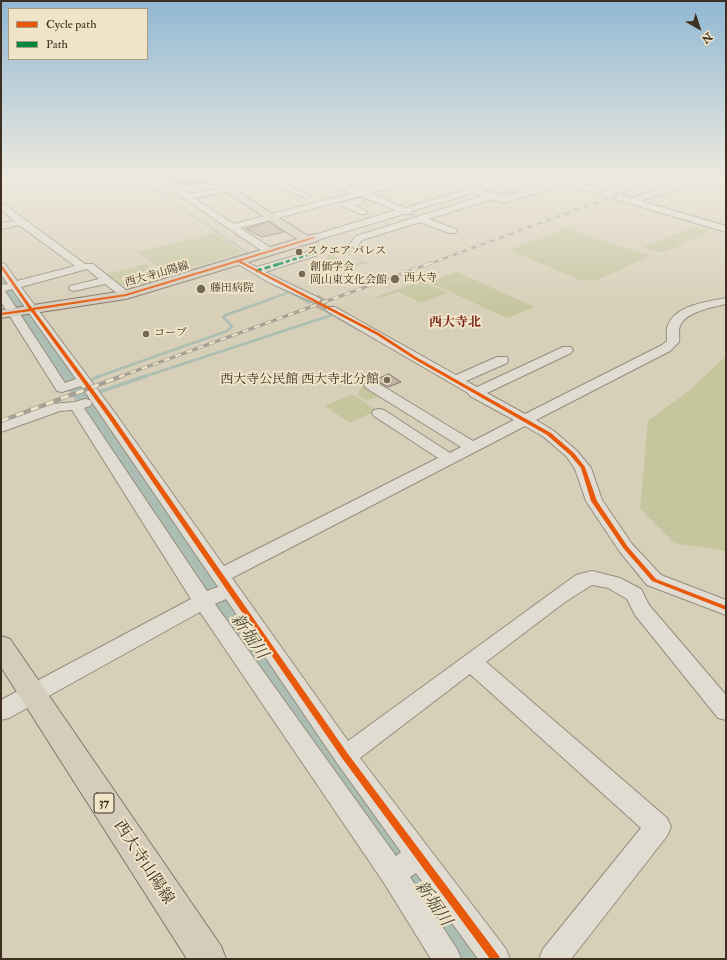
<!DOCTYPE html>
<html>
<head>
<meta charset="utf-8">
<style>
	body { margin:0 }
	#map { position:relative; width:727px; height:960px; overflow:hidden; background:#d8cfb8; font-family:"IM FELL Double Pica",serif }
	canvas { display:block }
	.frame { position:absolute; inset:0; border:2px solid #3e3021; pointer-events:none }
	.legend { position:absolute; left:8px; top:8px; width:140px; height:52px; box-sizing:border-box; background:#efe4c8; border:1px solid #a89c85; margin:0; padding:5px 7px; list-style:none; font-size:12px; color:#3e3021 }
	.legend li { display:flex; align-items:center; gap:8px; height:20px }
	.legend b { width:20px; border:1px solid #a89c85 }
	.north { position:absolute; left:679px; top:8px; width:40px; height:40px; -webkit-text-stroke:3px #efe4c8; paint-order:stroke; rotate:141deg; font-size:11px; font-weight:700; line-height:16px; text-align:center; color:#3e3021 }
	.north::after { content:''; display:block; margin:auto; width:14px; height:18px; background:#3e3021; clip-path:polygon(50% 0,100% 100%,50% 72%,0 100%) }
</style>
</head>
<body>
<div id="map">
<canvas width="727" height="960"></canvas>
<div class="frame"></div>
<ul class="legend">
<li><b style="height:5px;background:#e8590c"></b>Cycle path</li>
<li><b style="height:5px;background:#00873e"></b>Path</li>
</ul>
<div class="north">N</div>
</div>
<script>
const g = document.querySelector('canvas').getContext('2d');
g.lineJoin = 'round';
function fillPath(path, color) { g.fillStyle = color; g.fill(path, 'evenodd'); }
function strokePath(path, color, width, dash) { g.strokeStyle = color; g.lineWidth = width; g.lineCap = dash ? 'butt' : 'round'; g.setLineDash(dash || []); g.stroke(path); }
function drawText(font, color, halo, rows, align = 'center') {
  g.font = font + ' "IM FELL Double Pica","Noto Serif JP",serif'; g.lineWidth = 4; g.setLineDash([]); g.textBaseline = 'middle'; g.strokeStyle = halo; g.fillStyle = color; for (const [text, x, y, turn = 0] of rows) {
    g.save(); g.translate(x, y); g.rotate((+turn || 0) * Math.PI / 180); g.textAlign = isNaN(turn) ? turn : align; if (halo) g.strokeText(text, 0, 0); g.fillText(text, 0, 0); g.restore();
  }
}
fillPath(new Path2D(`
	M694,227L710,232L661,253L644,247Z
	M566,228L650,256L595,281L580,280L509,250Z
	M216,233L243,253L169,274L138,252Z
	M344,249L353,251L348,253L362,259L357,261V257L345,252L335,253L333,256L341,261L354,262L345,265L347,266L363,261L368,263C356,267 332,272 327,257L328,254Z
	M146,264L165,277L126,288L107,274Z
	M457,272L535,307L507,318L429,282Z
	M421,281L448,293L421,303L398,292L370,301L381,295Z
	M726,356V551L674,543L640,509L648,421L690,390Z
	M363,385L379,396L367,401L357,394Z
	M352,394L377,410L350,423L325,406Z`), '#c5c59e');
strokePath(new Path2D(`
	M135,176L169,199
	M494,195L553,178
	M173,202L248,253L213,264
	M408,213L420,218`), '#acbeb3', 2);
strokePath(new Path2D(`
	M278,286L309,303
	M122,289L124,290L139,287L216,263
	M324,310L361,331
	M97,377L227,331L232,326L223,317L226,315L290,292
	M143,377L332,315`), '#acbeb3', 2.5);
strokePath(new Path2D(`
	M93,379L100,376
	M99,392L146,376
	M81,397L87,396`), '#acbeb3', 3.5);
fillPath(new Path2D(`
	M1,276L6,277L24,303L26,306L24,309L19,310L14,309L1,290Z
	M26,312L31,313L483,946L488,959H449L19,316L21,313Z`), '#acbeb3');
const building = new Path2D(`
	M180,176H201L208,182L181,186L166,178Z
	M269,222L284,232L262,237L246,229Z
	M389,374L401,382L388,387L377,381L380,380L378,379Z`);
fillPath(building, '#c1b0a3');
strokePath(building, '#7e786a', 1);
strokePath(new Path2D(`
	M315,300L331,309`), '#b9af9a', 12, [12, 6]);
const minor = new Path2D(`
	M1,176H10L1,179Z
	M151,176H160L188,194L236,186L237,188L236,190L194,198L234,224L352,193L312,178L311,176H321L339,182L366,176H378L377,178L347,185L361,190L417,176H438L474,187L513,176H524L523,178L482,190L504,197L557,181L545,178L544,176H555L594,187L620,177H623V181L602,190L632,198L697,176H708L707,178L641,201L726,226V232L565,184L504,203L492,199L429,219L455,229L457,231L455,233H449L420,222L362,240L357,247L354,248L349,245L356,236L483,196L473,193L412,211L411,214H404L314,241L311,240L309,238L311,236L396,210L360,196L240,228L273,249L274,251L269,254L265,253ZM428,177L465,190L405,208L369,193Z
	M207,176H229C224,180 213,180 207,179Z
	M260,176H270L310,195L306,198L303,197Z
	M360,198L364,201L363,203L354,205L367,212L366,214H360L341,205L342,203Z
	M1,202L85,264H93L132,295L126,298L122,297L105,284L74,291L70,290L69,288L70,286L99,279L87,269L21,287L115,413L224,566L438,458L374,416L372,413L374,410L379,409L384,410L450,453L461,447L366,388L364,385L366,382H376L473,441L514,420L470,396L468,393L327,311L325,309L327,307H335L456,375L497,357H507L508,360L507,363L466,381L477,387L563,347H571L573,350L571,353L487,393L525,414L662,345L667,341C667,337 666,332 667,328C673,305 707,302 726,298V304C713,307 685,312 680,326C678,331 680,337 679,342L670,351L536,420L554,431L577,451L591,468L602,500L632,544L661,575L726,600V615L647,585L620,552L586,501L575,469L567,457L544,437L525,426L232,578L348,741L576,575L592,571L620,578L641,589L649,605L726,695V720L718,718L635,615L627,599L608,588L592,585L565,602L486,662L667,818L671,827L667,836L571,959H539L543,949L641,828L470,674L360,758L506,949L510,959H478L416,873L410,877L457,949L461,959H431L384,883L200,612L9,718L1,720V700L191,599L72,410L60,411L1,432V423L53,404L75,402L85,399L90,400L92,403L90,406L84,408L207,591L218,587L81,386L62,392L57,391L1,302V285L8,284L1,274V263L5,264L17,281L75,266L19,225L1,229V223L14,221L1,209ZM12,289L76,379L65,383L5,291ZM226,599L337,763L401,852L396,856L215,604Z
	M314,250L318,251L319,253L318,255L265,272L319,298L321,300L319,302L315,303L270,283L233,261L238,258L257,267Z`);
const major = new Path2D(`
	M202,176H213L308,236L314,234L318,235L320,238L318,241L126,299L1,318V310L124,291L297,239Z
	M1,636L10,639L221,946L226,959H187L1,667Z`);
strokePath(minor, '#948d7e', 2);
strokePath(major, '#7e786a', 2);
fillPath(minor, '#e0dcd1');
fillPath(major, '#d5ccbc');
const railFar2 = new Path2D(`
	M429,264L668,176`);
const railFar1 = new Path2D(`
	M119,377L431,263`);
const rail = new Path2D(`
	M1,421L122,376`);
strokePath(railFar2, '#a6a096', 2.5);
strokePath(railFar1, '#a6a096', 3);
strokePath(rail, '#a6a096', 4.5);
strokePath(railFar2, '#efe4c8', 1.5, [5]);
strokePath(railFar1, '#efe4c8', 2, [6]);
strokePath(rail, '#efe4c8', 3, [8]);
strokePath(new Path2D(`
	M279,264L314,253`), '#00873e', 2.5, [4.5, 2.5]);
strokePath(new Path2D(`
	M256,271L282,263`), '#00873e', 3, [6, 3]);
fillPath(new Path2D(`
	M313,237L315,238L241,261L379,333L416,357L551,433L574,453L585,467L597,501L628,547L656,579L726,606V610L652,581L624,549L591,501L581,468L570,455L547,435L414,359L377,335L238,262L126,296L34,310L112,415L348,754L499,956L500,959H490L342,758L108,417L31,311L1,315V313L29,309L1,268V265H2L32,308L126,294Z`), '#e8590c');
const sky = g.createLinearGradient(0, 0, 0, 310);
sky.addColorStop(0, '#90b8d3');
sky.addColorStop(0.57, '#ede9df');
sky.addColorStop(1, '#ede9df00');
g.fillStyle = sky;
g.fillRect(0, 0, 727, 310);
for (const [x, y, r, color] of [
	[299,252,4,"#746856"],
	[302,274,4,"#746856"],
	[395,279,5,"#746856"],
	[201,289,5,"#746856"],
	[146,334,4,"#746856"],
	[387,380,4,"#746856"]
]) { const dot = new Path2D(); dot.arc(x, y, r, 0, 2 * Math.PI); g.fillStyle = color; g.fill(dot); strokePath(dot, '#efe4c8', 1.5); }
drawText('11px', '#3e3021', '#efe4c8', [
	["スクエア パレス",307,252],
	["創価学会",310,268],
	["岡山東文化会館",310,281],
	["西大寺",404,279],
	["藤田病院",210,289],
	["コープ",154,334]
], 'left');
drawText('11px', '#3e3021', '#efe4c8', [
	["西大寺山陽線",157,275,-16]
]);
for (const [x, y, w] of [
	[104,803,20]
]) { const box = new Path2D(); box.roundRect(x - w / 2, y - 10, w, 20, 3); g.fillStyle = '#efe4c8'; g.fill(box); strokePath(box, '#3e3021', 1); }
drawText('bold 12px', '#3e3021', null, [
	["37",104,803]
]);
drawText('bold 13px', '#7a1f14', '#efe4c8', [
	["西大寺北",455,323]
]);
drawText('13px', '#3e3021', '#efe4c8', [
	["西大寺公民館 西大寺北分館",379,380]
], 'right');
drawText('16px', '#3e3021', '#efe4c8', [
	["西大寺山陽線",143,863,57]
]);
drawText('italic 17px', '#504b3e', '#efe4c8', [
	["新堀川",248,637,55],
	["新堀川",432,904,55]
]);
</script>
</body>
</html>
